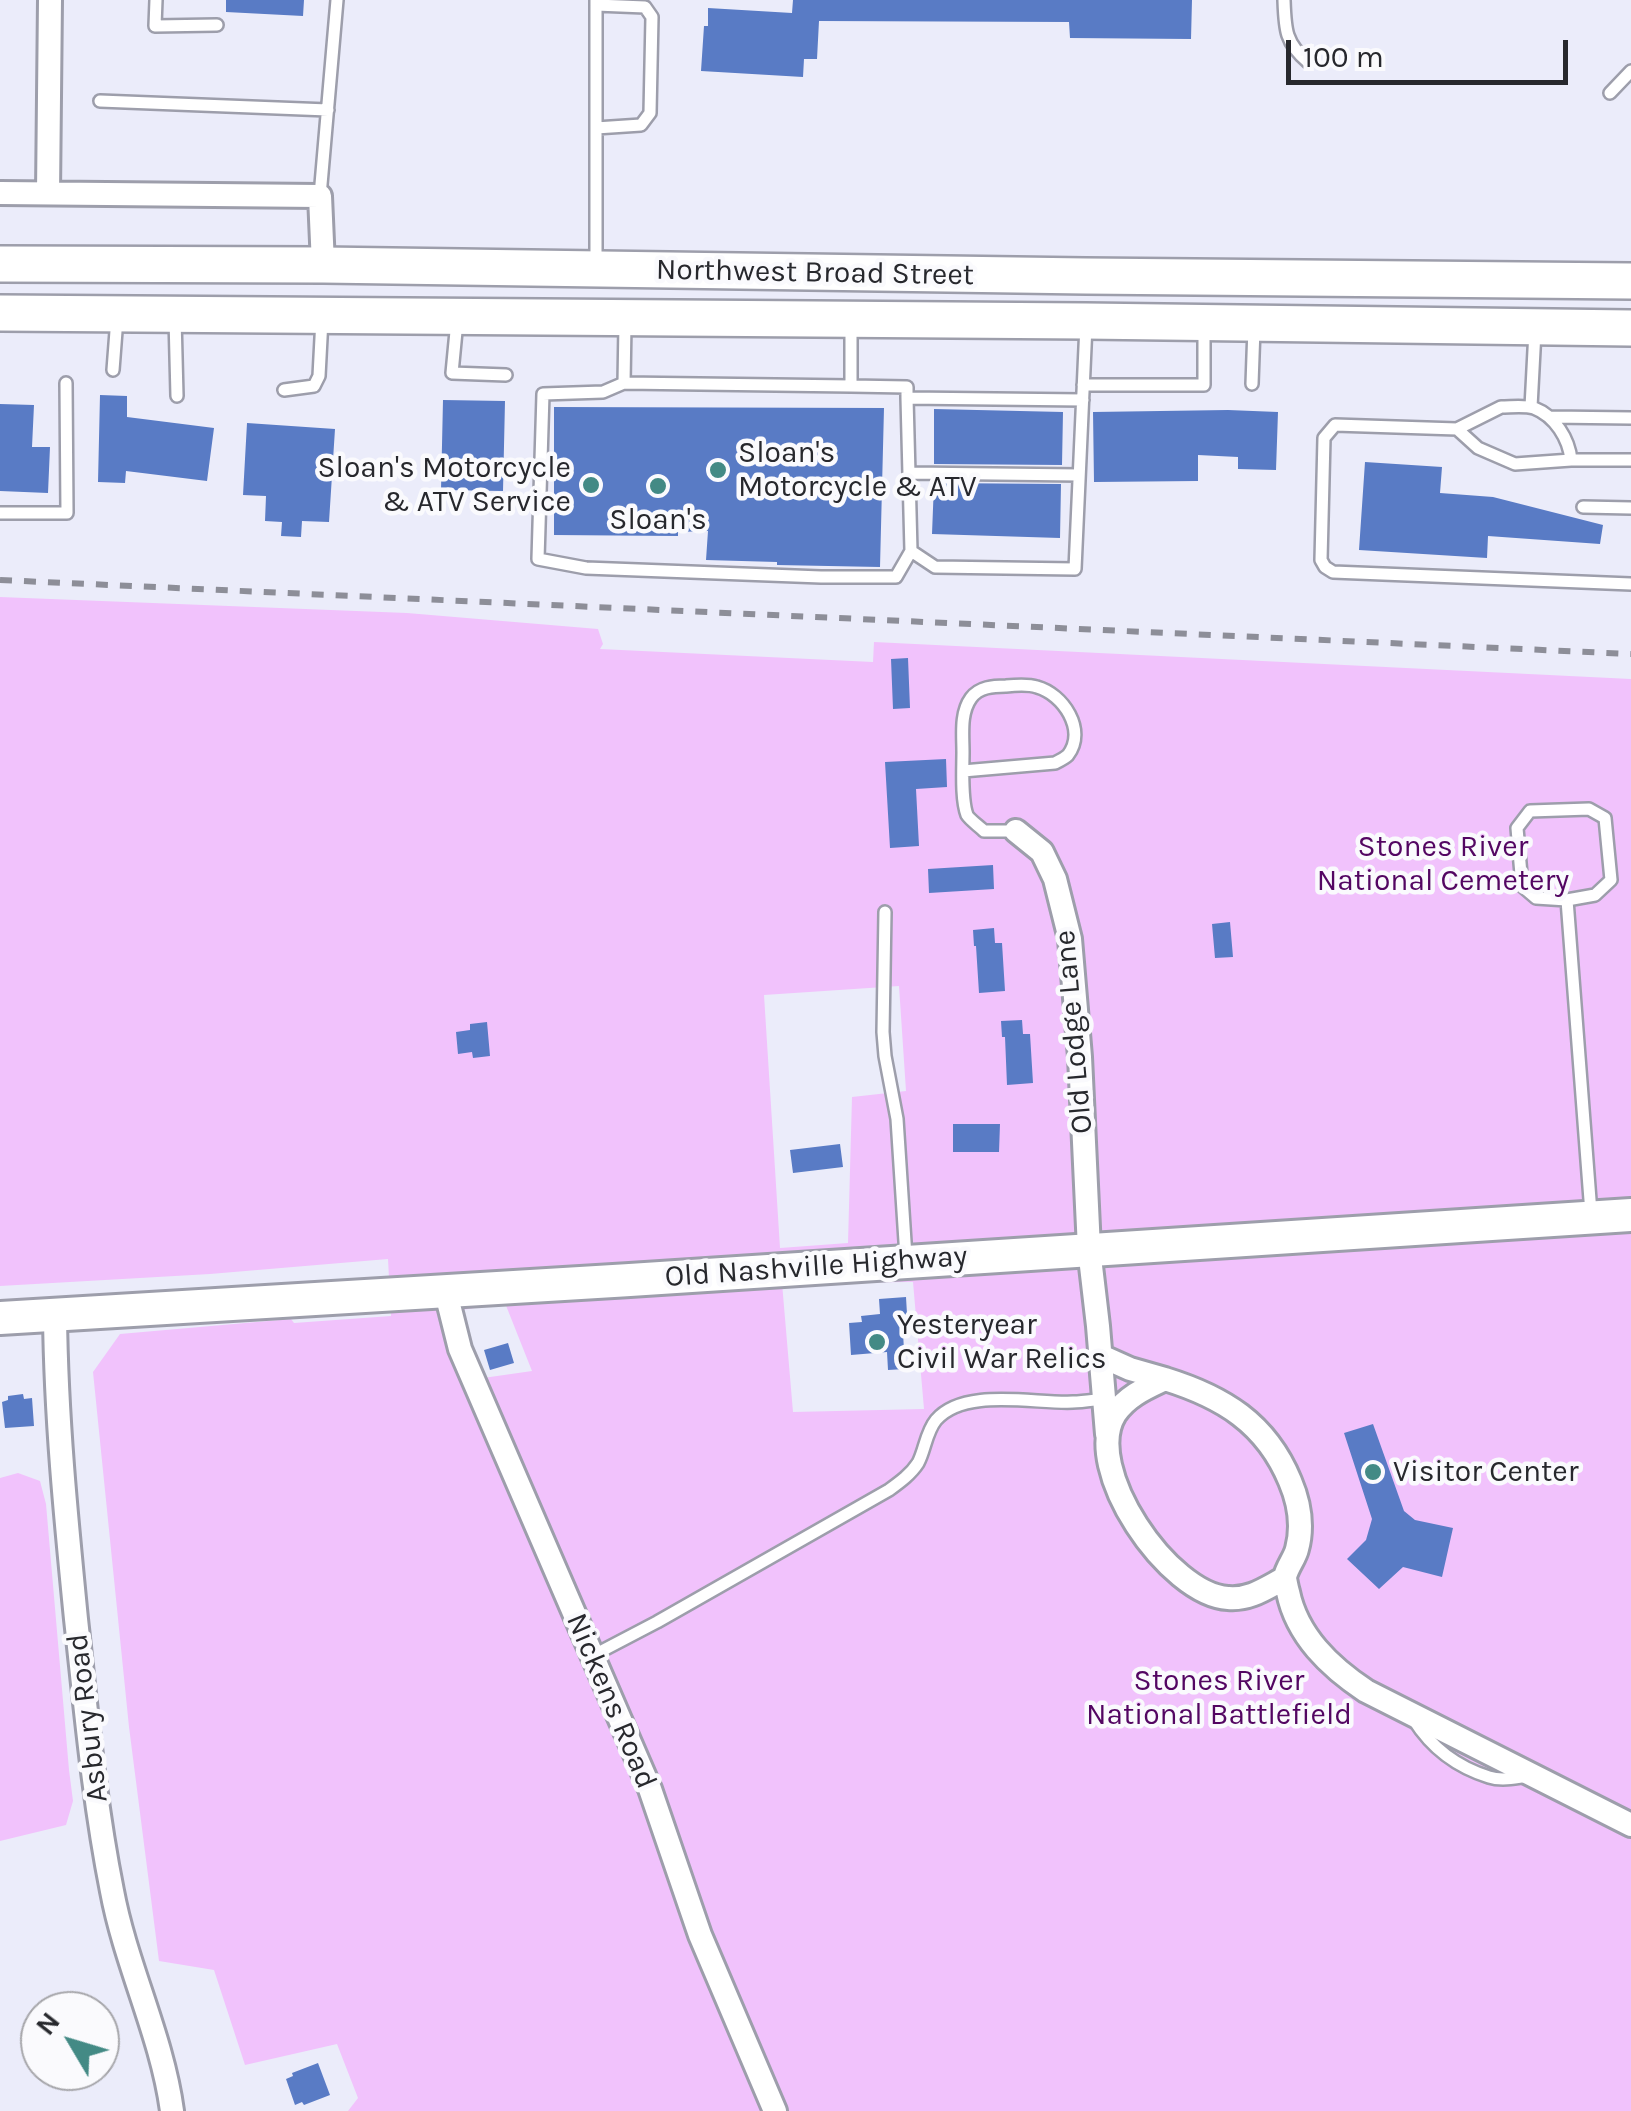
<!DOCTYPE html>
<html>
<head>
<meta charset="utf-8">
<style>
	body { margin:0 }
	#map { position:relative; width:1631px; height:2111px; overflow:hidden; background:#ebecfa; font-family:Karla,sans-serif }
	canvas { display:block }
	.north { position:absolute; left:20px; top:1991px; width:100px; height:100px; box-sizing:border-box; background:#fafafd; border:2px solid #a6a6aa; border-radius:50%; rotate:308deg; font-size:28px; font-weight:700; line-height:40px; text-align:center; color:#27282d }
	.north::after { content:''; display:block; margin:auto; width:35px; height:45px; background:#438a85; clip-path:polygon(50% 0,100% 100%,50% 72%,0 100%) }
	.scale { position:absolute; left:1286px; top:40px; width:282px; height:45px; box-sizing:border-box; border:5px solid #27282d; border-top:0; padding-left:12px; font-size:30px; line-height:35px; white-space:nowrap; color:#27282d; -webkit-text-stroke:8px #fafafd; paint-order:stroke }
</style>
</head>
<body>
<div id="map">
<canvas width="1631" height="2111"></canvas>
<div class="north">N</div>
<div class="scale">100 m</div>
</div>
<script>
const g = document.querySelector('canvas').getContext('2d');
g.lineJoin = 'round';
function fillPath(path, color) { g.fillStyle = color; g.fill(path, 'evenodd'); }
function strokePath(path, color, width, dash) { g.strokeStyle = color; g.lineWidth = width; g.lineCap = dash ? 'butt' : 'round'; g.setLineDash(dash || []); g.stroke(path); }
function drawText(font, color, halo, rows, align = 'center') {
  g.font = font + ' Karla,sans-serif'; g.lineWidth = 9; g.setLineDash([]); g.textBaseline = 'middle'; g.strokeStyle = halo; g.fillStyle = color; for (const [text, x, y, turn = 0] of rows) {
    g.save(); g.translate(x, y); g.rotate((+turn || 0) * Math.PI / 180); g.textAlign = isNaN(turn) ? turn : align; if (halo) g.strokeText(text, 0, 0); g.fillText(text, 0, 0); g.restore();
  }
}
fillPath(new Path2D(`
	M0,597L407,613L598,629L603,644L600,649L873,662L874,642L1631,679V2111H348L358,2098L337,2044L245,2065L214,1970L159,1961L129,1727L93,1372L120,1334L291,1319L294,1323L391,1316L388,1259L210,1274L0,1286ZM899,986L906,1091L852,1097L848,1243L780,1248L764,995ZM913,1282L924,1409L793,1412L782,1283ZM505,1303L532,1371L483,1378L456,1311Z
	M18,1473L40,1481L46,1504L69,1770L73,1801L66,1825L0,1841V1478Z`), '#f1c2fc');
fillPath(new Path2D(`
	M226,0H304L303,16L226,12Z
	M793,0H1192L1191,39L1070,38L1069,22L819,21L817,59H804L803,77L701,71L704,26H708V8L792,13Z
	M100,395L127,396V417L214,428L207,481L126,471L125,483L98,482Z
	M443,400L505,401L503,491L441,490Z
	M0,404L34,405L32,447H50L48,493L0,491Z
	M554,407L884,408L880,567L777,565V562L706,560L708,531L678,532V536L554,535Z
	M934,409L1063,412L1062,465L934,464Z
	M1228,410L1278,412L1276,470L1238,469V457L1198,455V481L1094,482L1093,412Z
	M247,423L335,429L329,522L302,521L301,537L281,536L282,522L265,521L266,496L243,495Z
	M1365,462L1442,467L1440,493L1493,497L1603,525L1600,544L1488,536L1487,558L1359,550Z
	M934,483L1061,484L1060,538L932,534Z
	M908,658L910,708L893,709L891,659Z
	M946,759L947,787L916,789L919,846L890,848L885,762Z
	M993,865L994,889L929,893L928,869Z
	M1230,922L1233,957L1215,958L1212,924Z
	M994,928L995,943H1002L1005,991L979,993L976,946H974L973,930Z
	M1022,1020L1023,1034H1030L1033,1083L1007,1085L1005,1037H1002L1001,1021Z
	M487,1022L490,1056L473,1058L472,1052L458,1054L456,1032L470,1030V1024Z
	M953,1124H1000L999,1152H953Z
	M840,1144L843,1167L793,1173L790,1150Z
	M906,1297L908,1331L903,1332L905,1369L888,1370L887,1352L851,1355L849,1323L862,1322L861,1316L880,1314L879,1299Z
	M508,1343L514,1363L490,1370L484,1350Z
	M23,1394L24,1399L32,1398L34,1426L5,1428L2,1402L8,1400V1396Z
	M1373,1424L1404,1511L1415,1520L1453,1528L1442,1577L1403,1567L1379,1589L1347,1559L1366,1540L1372,1519L1344,1433Z
	M318,2063L330,2095L304,2105L302,2102L295,2105L286,2079L293,2076L292,2073Z`), '#597bc5');
const service = new Path2D(`
	M156,0L155,26L217,25
	M1284,0C1285,29 1285,43 1308,62
	M1610,93L1631,71
	M100,101L328,110
	M596,128L641,125L650,113L652,17L645,7L596,5
	M320,196L337,0
	M596,266V0
	M175,318L177,396
	M457,321L452,373L506,375
	M625,324L624,383L851,386
	M851,324V386L907,387V398L1083,400
	M113,370L117,318
	M624,383L603,392L543,394L538,559L586,568L821,577H896L911,551
	M1252,384L1254,328
	M1083,385H1204V326
	M284,390L314,386L319,376L322,319
	M907,398L911,551L935,567L1075,569L1086,325
	M1501,407C1511,407 1524,405 1534,408C1555,416 1569,439 1571,460L1515,464L1478,448L1457,429Z
	M1531,407L1535,331
	M1551,417L1631,418
	M1457,429L1335,425L1324,438L1321,560L1325,567L1333,572L1631,584
	M1571,460H1631
	M910,473L1079,475
	M1583,507L1631,508
	M0,513H67L66,383
	M963,771L1055,763C1057,762 1066,757 1068,755C1087,730 1063,694 1037,687C1028,684 1016,685 1006,686C993,686 979,687 971,698C960,713 963,735 963,752C963,769 961,799 967,815C970,820 979,826 984,831H1016
	M1589,809L1605,818L1611,880L1595,895L1567,900L1536,898L1522,886L1517,828L1530,811Z
	M1567,900L1591,1213
	M885,912L883,1032L885,1056L897,1119L906,1257
	M592,1656L657,1622L889,1490C900,1482 911,1474 918,1463C925,1450 926,1432 936,1420C964,1387 1035,1404 1073,1402C1083,1402 1094,1400 1104,1399
	M1414,1720C1431,1747 1457,1767 1489,1777C1501,1781 1516,1778 1528,1776`);
const minor = new Path2D(`
	M0,193L320,196L323,265
	M48,193L50,0
	M1016,831L1042,852L1055,879L1070,939L1080,1057L1089,1249L1098,1326L1107,1434
	M446,1293L460,1349L650,1789L700,1935L775,2111
	M55,1315C56,1417 66,1518 76,1619C86,1710 94,1801 112,1891C126,1966 162,2036 172,2111
	M1101,1356L1130,1369L1165,1379
	M1285,1578C1266,1588 1250,1600 1228,1598C1169,1595 1081,1468 1115,1414C1127,1396 1146,1388 1165,1379C1223,1397 1266,1423 1290,1481C1296,1495 1300,1511 1300,1526C1300,1533 1299,1542 1297,1549C1295,1558 1287,1567 1285,1577C1285,1579 1287,1589 1288,1592C1297,1636 1330,1667 1366,1691L1631,1825`);
const secondary = new Path2D(`
	M0,1318C544,1288 1087,1249 1631,1215`);
const primary = new Path2D(`
	M0,264L323,265L1086,276L1631,281
	M0,313L1086,321L1631,328`);
strokePath(service, '#9d9eab', 16);
strokePath(minor, '#9d9eab', 28);
strokePath(secondary, '#9d9eab', 38);
strokePath(primary, '#9d9eab', 40);
strokePath(service, '#fff', 11);
strokePath(minor, '#fff', 22);
strokePath(secondary, '#fff', 32);
strokePath(primary, '#fff', 35);
strokePath(new Path2D(`
	M0,580L1631,654`), '#8d8e98', 6, [12, 12]);
for (const [x, y, r, color] of [
	[718,470,10,"#438a85"],
	[591,485,10,"#438a85"],
	[658,486,10,"#438a85"],
	[877,1342,10,"#438a85"],
	[1373,1472,10,"#438a85"]
]) { const dot = new Path2D(); dot.arc(x, y, r, 0, 2 * Math.PI); g.fillStyle = color; g.fill(dot); strokePath(dot, '#fafafd', 4); }
drawText('30px', '#27282d', '#fafafd', [
	["Northwest Broad Street",815,273,1],
	["Old Lodge Lane",1074,1032,-95],
	["Old Nashville Highway",816,1267,-4],
	["Nickens Road",611,1701,67],
	["Asbury Road",88,1718,-97]
]);
drawText('30px', '#27282d', '#fafafd', [
	["Sloan's",738,453],
	["Motorcycle & ATV",738,487],
	["Sloan's Motorcycle",571,468,"right"],
	["& ATV Service",571,502,"right"],
	["Sloan's",658,520,"center"],
	["Yesteryear",897,1325],
	["Civil War Relics",897,1359],
	["Visitor Center",1393,1472]
], 'left');
drawText('30px', '#530662', '#fafafd', [
	["Stones River",1443,847],
	["National Cemetery",1443,881],
	["Stones River",1219,1681],
	["National Battlefield",1219,1715]
]);
</script>
</body>
</html>
